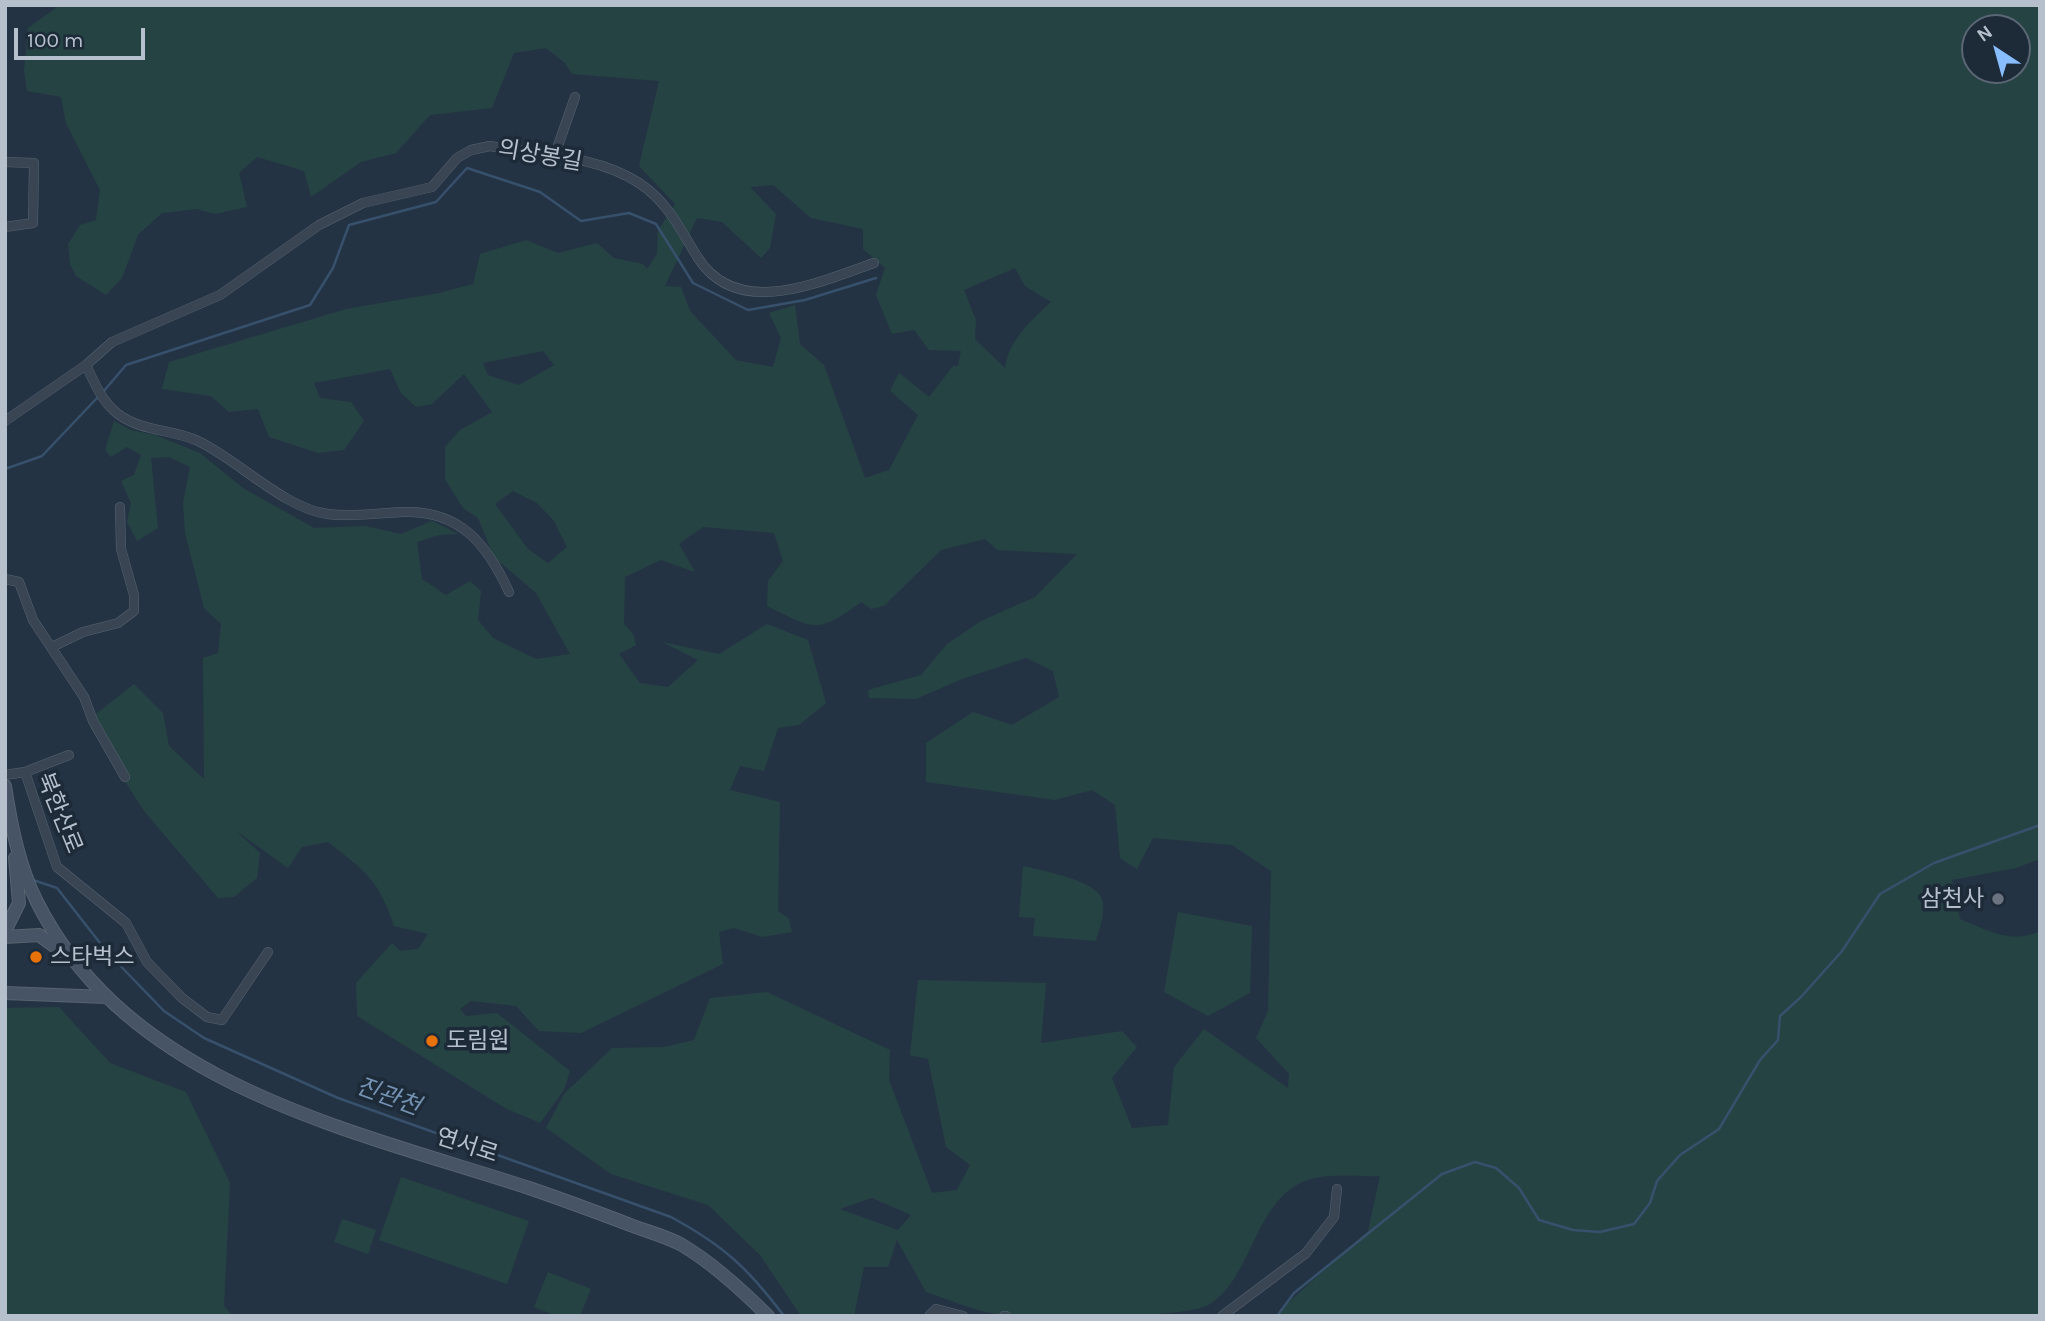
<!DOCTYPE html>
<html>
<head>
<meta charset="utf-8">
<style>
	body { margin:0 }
	#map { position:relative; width:2045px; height:1321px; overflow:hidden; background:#243343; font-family:Karla,sans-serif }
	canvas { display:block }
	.frame { position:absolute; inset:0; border:7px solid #b6c0cd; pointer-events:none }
	.north { position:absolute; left:1961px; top:14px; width:70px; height:70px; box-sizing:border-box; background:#1d2a38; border:2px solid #5a6674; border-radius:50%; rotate:324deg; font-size:19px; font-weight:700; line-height:28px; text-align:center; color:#b6c0cd }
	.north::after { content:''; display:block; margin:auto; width:24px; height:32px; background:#88bdff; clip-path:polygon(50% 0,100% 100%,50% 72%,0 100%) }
	.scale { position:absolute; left:14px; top:28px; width:131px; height:32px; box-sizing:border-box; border:4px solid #b6c0cd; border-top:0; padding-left:9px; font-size:21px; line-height:24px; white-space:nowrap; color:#b6c0cd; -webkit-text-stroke:5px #1d2a38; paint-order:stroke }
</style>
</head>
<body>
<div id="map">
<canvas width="2045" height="1321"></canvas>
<div class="frame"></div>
<div class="north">N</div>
<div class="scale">100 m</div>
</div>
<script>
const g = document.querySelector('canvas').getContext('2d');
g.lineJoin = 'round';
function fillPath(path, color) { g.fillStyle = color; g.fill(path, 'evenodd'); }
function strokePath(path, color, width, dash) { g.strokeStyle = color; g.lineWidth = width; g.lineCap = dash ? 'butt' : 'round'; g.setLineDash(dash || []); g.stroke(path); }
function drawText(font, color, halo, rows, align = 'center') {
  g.font = font + ' Karla,"Noto Sans KR",sans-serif'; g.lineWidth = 7; g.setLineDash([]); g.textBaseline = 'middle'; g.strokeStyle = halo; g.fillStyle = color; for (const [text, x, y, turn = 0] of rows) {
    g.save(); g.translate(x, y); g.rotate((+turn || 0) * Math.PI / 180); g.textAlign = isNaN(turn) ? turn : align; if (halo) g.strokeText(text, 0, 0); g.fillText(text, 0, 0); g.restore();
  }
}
fillPath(new Path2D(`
	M60,5H2040V859L2016,868L1952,880L1960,919C1986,930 2013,945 2040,931V1316H1280L1282,1308L1368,1231L1380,1176C1359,1177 1331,1173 1311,1179C1254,1195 1254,1277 1210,1304C1185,1320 1032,1317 997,1314C974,1311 948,1299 926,1292L897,1240L888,1267H864L854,1316H801L760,1255L708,1205L611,1174L546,1128L564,1094L612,1048L664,1047L694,1040L710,998L767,992L890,1050L889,1080L932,1193L957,1190L970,1165L946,1147L928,1059L910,1055L918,980L1046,983L1041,1043L1122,1031L1137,1047L1112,1078L1132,1128L1168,1125L1174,1067L1204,1029L1288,1088L1289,1074L1256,1038L1268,1011L1271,871L1232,845L1153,838L1137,869L1120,858L1115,805L1092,790L1055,800L926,782V743L973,712L1012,725L1059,697L1053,671L1026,658L962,679L916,699L869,698L868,690L921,675L947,644L981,621L1035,597L1077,554L997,550L985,539L941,550L884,606L871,609L861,602C816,635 815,629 767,606L768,581L783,561L774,533L703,527L679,544L695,572L661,560L625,577L624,624L633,634L636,645L619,654L640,683L668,687L698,660L662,642L719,654L767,624L808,640L826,703L799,725L778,728L764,771L740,766L730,790L780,802L778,911L789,919L792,932L762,937L734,928L719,932L723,964L581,1033L539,1031L516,1006L471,1001L460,1009L466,1016L497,1013L570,1071L564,1090L540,1123L505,1108L357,1016L356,983L392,943L400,951L418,949L428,934L394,926C379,880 365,871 328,842L302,847L288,868L235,830L260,853L257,878L234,897L218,898L144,811L90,727L96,714L134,684L163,713L169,746L204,779L203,658L218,653L221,624L204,608L185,533L183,503L190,467L169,457L151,458L158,528L137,541L127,522L131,503L121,481L134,475L141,455L127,447L111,457L105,450L114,421L131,430L155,435L200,453L243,488L314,528L365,526L401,534L432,521L459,534L439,535L417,542L422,579L446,595L470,581L481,591L478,620L493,638L536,659L570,654L536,593L494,557L478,518L463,508L445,479V447L460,430L492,412L464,374L432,404L416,407L401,393L390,369L314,383L320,398L351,402L364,421L344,450L318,453L269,437L258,409L229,412L211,396L162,389L169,362L346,309L439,293L473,284L480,254L526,240L558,253L597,243L614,258L643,264L647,269L657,254L658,231L675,204L639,166L659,81L572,74L565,63L546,48L514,53L492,108L430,115L396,153L361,162L311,197L304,171L257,157L239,173L247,207L215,214L197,209L162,213L138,235L122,278L106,295L76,276L70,264L68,244L80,225L96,220L100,190L66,123L61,97L27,91L24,71L28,28ZM1975,28H2017V70H1975ZM773,185L811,218L863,229V249L885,268L876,295L892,334L914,330L929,350L961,351L958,366H953L929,397L899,373L890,391L918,415L889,470L865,478L824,365L800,344L795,305L769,313L781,338L773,367L736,360L690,311L681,287L665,286L697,218L722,222L761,258L770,248L776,214L750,187ZM1015,268L1025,286L1051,302C1031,321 1009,339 1005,368L975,339L976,320L964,290ZM543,351L554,365L519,385L488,375L483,363ZM513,491L537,503L554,521L567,547L548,563L528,549L495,504ZM872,1198L911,1215L898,1230L840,1209Z
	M1023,866C1043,871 1099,880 1103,902C1105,914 1099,929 1096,941L1033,936L1035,918L1019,917Z
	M1178,912L1252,926L1250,993L1208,1016L1164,992Z
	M59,1007L110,1063L186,1092L230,1183L224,1306L233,1316H5V1008Z
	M401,1177L529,1221L507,1284L379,1240Z
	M342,1219L376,1230L368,1254L334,1242Z
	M548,1272L591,1289L580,1316H557L534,1307Z`), '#264344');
strokePath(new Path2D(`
	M103,392L126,365L310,305L333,268L349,225L436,202L467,168L540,192L581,221L629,213L656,224L693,283L748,310L805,300L876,278
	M5,469L42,456L98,397
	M33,880L57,888L107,952L164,1011L204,1038L338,1098L671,1217C724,1246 747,1267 784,1316
	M1277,1316L1294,1293L1442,1174L1475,1162L1496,1168L1519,1188L1539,1220L1573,1230L1600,1232L1634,1224L1650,1203L1657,1181L1680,1155L1719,1129L1760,1060L1778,1040L1780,1016L1801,997L1842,951L1880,894L1934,863L2040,825`), '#37506c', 2.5);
const street = new Path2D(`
	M554,157L575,97
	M5,162L34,163L33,223L5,227
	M86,365C94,382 102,402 118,414C142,432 172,429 198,441C237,459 285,509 328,514C352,517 379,513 403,512C460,510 487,544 509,592
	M5,421L86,365L112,342L220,295L319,225L363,203L432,187L457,158L471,150L490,146C538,154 598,156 639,183C668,202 680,229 698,258C738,320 819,282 874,263
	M5,579L19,582L33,620L84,697L93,721L125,777
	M52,647L83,632L118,623L134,611V595L121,549L120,507
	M25,772L69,755
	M5,775L25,772L57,867L126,923L147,962L182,998L207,1017L222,1020L268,952
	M929,1316L936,1309L963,1316
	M1004,1316H1006
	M1222,1316L1306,1253L1334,1217L1337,1189`);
const secondary = new Path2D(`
	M5,786C11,825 19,866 37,902C129,1085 352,1130 529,1188C564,1200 599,1213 633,1226C649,1232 668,1237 682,1245C714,1264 742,1290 768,1316
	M5,931L19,903L15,858
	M5,937L39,935L65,954
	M5,993L106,997`);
strokePath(street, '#576370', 10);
strokePath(secondary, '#576370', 14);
strokePath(street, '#394553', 9);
strokePath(secondary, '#465466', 12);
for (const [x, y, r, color] of [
	[1998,899,7,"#6b7280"],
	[36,957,7,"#e8710a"],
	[432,1041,7,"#e8710a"]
]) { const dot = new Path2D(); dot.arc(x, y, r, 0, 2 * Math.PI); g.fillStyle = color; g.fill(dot); strokePath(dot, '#1d2a38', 2.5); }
drawText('23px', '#b6c0cd', '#1d2a38', [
	["의상봉길",540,156,10],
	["북한산로",59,813,68],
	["연서로",467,1146,18]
]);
drawText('23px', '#b6c0cd', '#1d2a38', [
	["삼천사",1984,899,"right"],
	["스타벅스",50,957],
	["도림원",446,1041]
], 'left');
drawText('italic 24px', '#7493b2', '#1d2a38', [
	["진관천",388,1097,20]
]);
</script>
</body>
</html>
